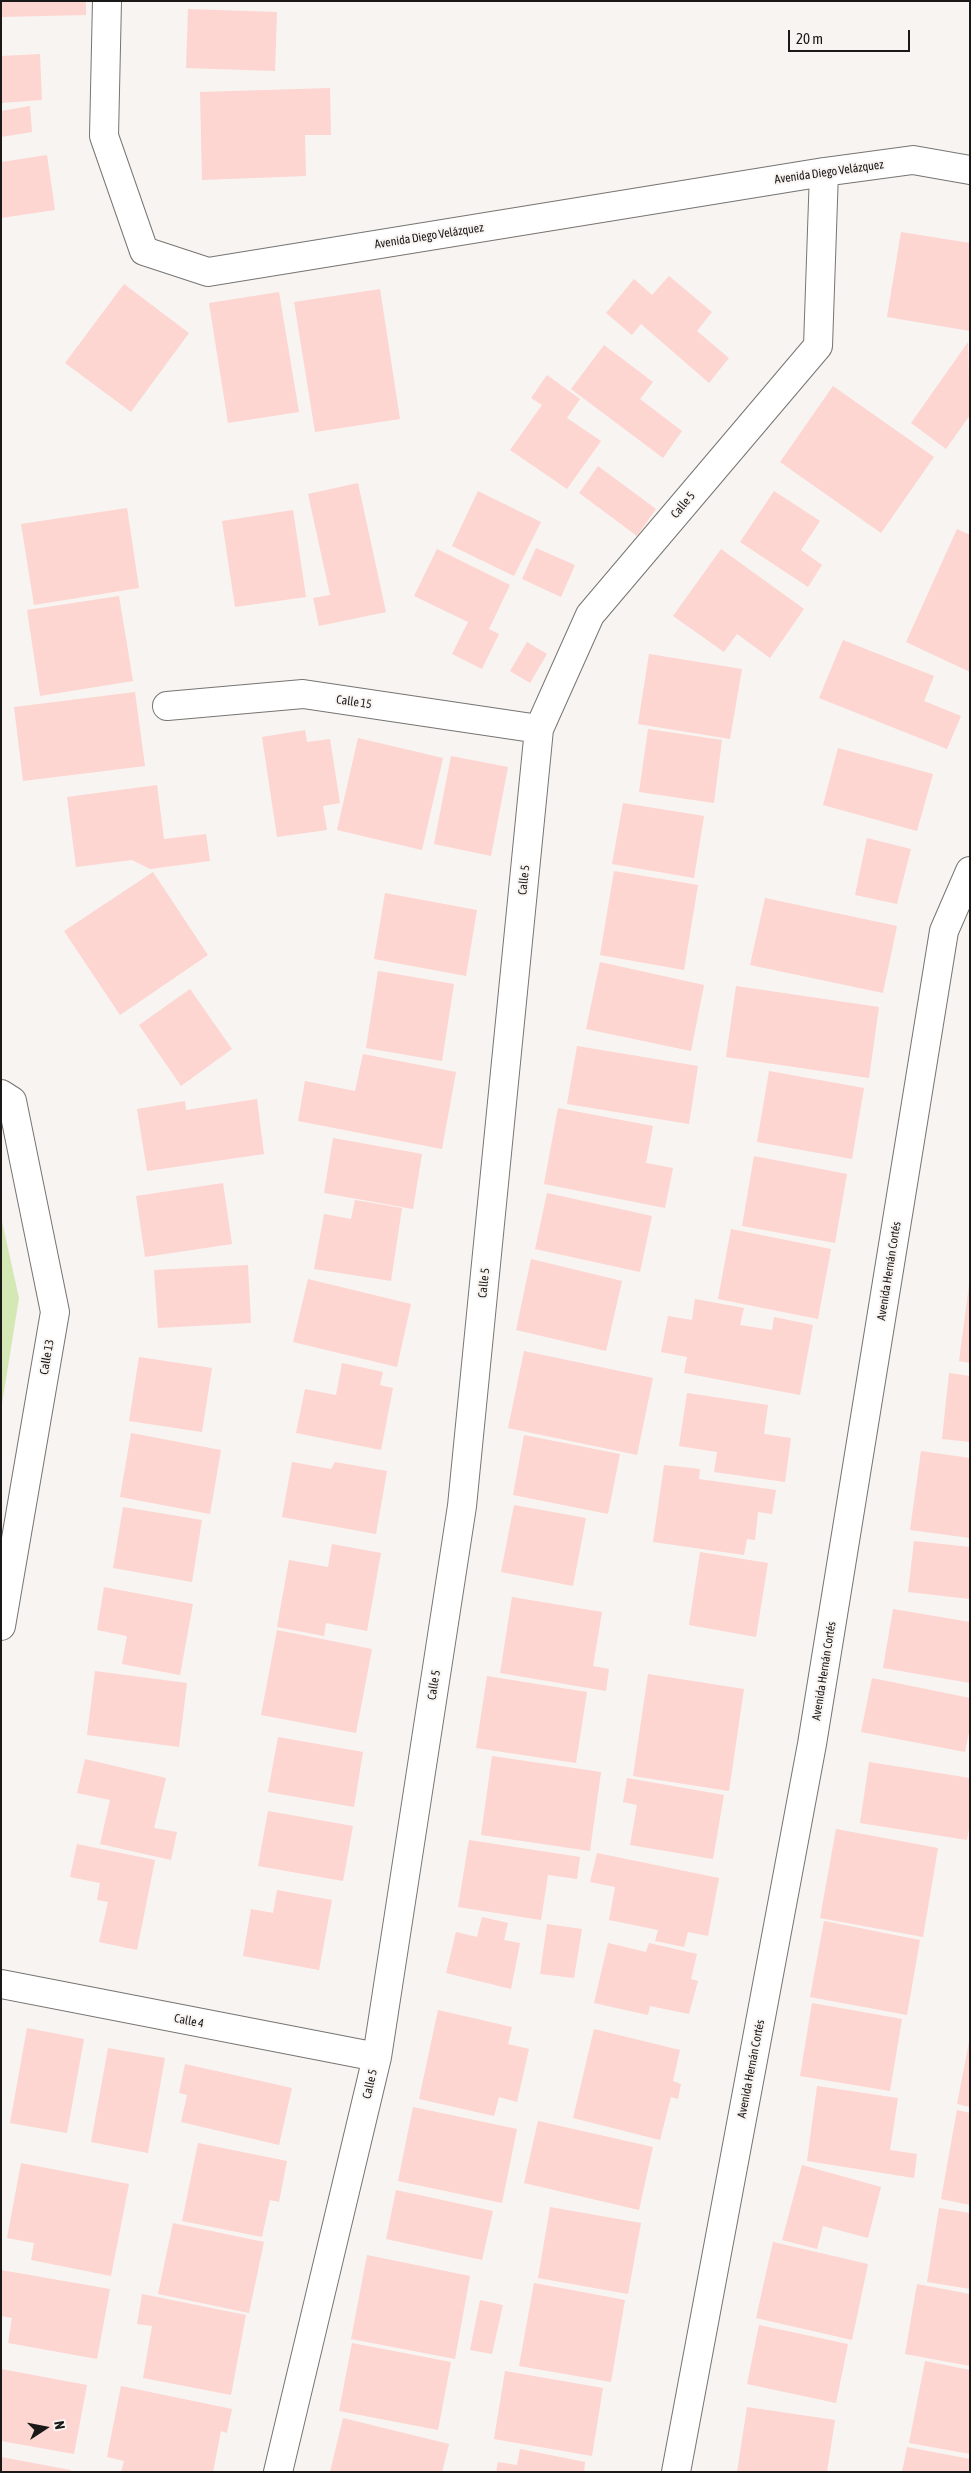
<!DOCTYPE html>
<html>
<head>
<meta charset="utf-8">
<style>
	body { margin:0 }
	#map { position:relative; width:971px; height:2473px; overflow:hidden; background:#f8f4f1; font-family:"Asap Condensed",sans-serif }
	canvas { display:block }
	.frame { position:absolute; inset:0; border:2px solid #1a1918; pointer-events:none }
	.north { position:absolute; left:20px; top:2403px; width:50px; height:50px; -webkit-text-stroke:4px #f8f4f1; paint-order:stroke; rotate:79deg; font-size:14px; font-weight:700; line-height:20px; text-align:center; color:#1a1918 }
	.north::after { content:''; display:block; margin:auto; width:18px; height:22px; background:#1a1918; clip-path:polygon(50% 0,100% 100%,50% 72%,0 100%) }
	.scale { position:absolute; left:788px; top:30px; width:122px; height:22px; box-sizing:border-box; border:2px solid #1a1918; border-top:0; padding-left:6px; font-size:15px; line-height:18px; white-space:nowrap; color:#1a1918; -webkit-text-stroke:4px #f8f4f1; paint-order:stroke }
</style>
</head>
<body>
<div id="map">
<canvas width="971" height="2473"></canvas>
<div class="frame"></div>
<div class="north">N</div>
<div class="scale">20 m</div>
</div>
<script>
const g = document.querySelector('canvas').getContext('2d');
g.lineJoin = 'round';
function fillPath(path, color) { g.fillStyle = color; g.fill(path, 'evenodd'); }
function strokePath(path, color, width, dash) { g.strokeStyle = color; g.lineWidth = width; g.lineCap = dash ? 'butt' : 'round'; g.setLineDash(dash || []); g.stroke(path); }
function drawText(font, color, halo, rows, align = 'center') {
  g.font = font + ' "Asap Condensed",sans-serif'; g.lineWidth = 4; g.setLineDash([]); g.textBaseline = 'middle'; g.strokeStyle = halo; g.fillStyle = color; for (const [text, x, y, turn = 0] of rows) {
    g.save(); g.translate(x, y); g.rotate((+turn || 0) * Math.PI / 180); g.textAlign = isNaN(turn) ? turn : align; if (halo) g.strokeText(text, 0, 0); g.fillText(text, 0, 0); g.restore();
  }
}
fillPath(new Path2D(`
	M1,1217L19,1298L1,1410Z`), '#d4e8b5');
fillPath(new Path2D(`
	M1,1H86V15L1,17Z
	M188,9L277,12L275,71L186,68Z
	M40,54L42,100L1,103V56Z
	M330,88L331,135H305L306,176L202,180L200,92Z
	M30,106L32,132L1,137V111Z
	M47,155L55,210L1,218V162Z
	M901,232L970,243V331L887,317Z
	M669,276L712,312L697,331L729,358L709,383L641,324L632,335L606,313L634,279L652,295Z
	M124,284L189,333L131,412L65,363Z
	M380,289L400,419L315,432L294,302Z
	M279,292L299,412L228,423L209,303Z
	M968,342L970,415L946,449L911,423Z
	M604,345L653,382L640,399L682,431L663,458L571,389Z
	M547,375L580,399L567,418L601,441L567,489L510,450L542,405L531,398Z
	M833,386L934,457L881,533L780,462Z
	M598,466L656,509L637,536L579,493Z
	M358,483L386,612L319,626L313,598L330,595L308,494Z
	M478,491L541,522L514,576L452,546Z
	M774,491L820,521L801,550L822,565L808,587L740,542Z
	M127,508L139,588L34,605L21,524Z
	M293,510L306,597L235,607L222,521Z
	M957,529L970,535V672L906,642Z
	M536,548L575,565L561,597L522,579Z
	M437,549L510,585L489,629L499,634L482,669L452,654L468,622L414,596Z
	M721,549L804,609L770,658L737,634L724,652L673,616Z
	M119,596L133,681L40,696L27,610Z
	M843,640L934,676L924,701L961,716L947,749L819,698Z
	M527,642L547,654L530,683L510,671Z
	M649,654L742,669L730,739L638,724Z
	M135,692L145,766L23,781L14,707Z
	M648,729L722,740L714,803L639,792Z
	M305,730L307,742L330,739L340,803L323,806L327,830L277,837L262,737Z
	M358,738L443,758L422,850L337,830Z
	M838,748L933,774L917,831L823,805Z
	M451,756L508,767L491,856L434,844Z
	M157,785L164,839L206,834L210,861L150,869L132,860L76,867L67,797Z
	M623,803L704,816L694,878L612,864Z
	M867,838L911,849L897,904L855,895Z
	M614,871L698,885L684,970L600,955Z
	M153,872L208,955L120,1015L64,931Z
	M385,893L477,910L466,976L374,959Z
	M765,898L897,926L883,993L750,965Z
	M600,962L704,985L691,1051L586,1029Z
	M378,971L454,984L442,1061L366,1048Z
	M736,986L879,1007L869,1078L726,1057Z
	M190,989L232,1049L181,1086L139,1025Z
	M577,1046L698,1066L689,1124L567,1104Z
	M363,1054L456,1072L442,1149L298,1121L305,1081L355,1091Z
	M769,1071L864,1088L852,1159L757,1142Z
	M257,1099L264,1154L147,1171L137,1109L185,1101L186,1110Z
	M558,1108L653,1126L646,1163L673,1168L665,1208L544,1184Z
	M333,1138L422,1154L413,1209L324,1193Z
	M754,1156L847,1174L835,1243L742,1226Z
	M223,1183L232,1244L145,1257L136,1196Z
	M547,1193L652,1216L640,1272L535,1249Z
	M355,1200L402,1208L391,1281L314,1269L324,1214L351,1219Z
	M731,1229L831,1249L818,1319L718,1299Z
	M531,1259L622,1281L606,1351L516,1330Z
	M248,1265L251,1323L158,1328L154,1270Z
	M308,1279L411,1304L397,1367L293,1342Z
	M969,1285H970V1363L959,1361Z
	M695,1299L744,1308L740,1325L772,1330L774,1317L813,1325L800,1395L684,1373L687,1357L661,1352L668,1316L692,1320Z
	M524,1351L653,1378L637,1455L508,1428Z
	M139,1357L212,1368L202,1432L129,1421Z
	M342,1363L383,1372L380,1385L393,1388L381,1450L296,1433L305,1389L336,1395Z
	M949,1373L970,1376V1442L942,1439Z
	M687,1393L768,1405L764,1434L791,1438L785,1482L714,1472L717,1452L679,1446Z
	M131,1433L221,1450L210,1514L120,1497Z
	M524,1435L620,1454L608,1514L513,1495Z
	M921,1451L970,1458V1538L910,1530Z
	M292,1462L331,1469L335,1462L387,1471L376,1534L282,1517Z
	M664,1465L700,1469L699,1479L776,1490L772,1514L758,1512L755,1540L747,1539L744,1555L653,1542Z
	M514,1505L586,1518L573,1586L501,1572Z
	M123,1507L202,1520L192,1582L113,1568Z
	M914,1541L970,1547V1599L908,1592Z
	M332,1544L381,1553L367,1631L326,1623L324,1636L277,1627L289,1560L328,1567Z
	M700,1552L768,1563L756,1637L689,1625Z
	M104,1587L193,1604L180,1675L122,1664L127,1636L97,1630Z
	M512,1597L602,1612L593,1666L609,1669L606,1691L500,1673Z
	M893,1609L970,1622V1683L883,1668Z
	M277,1630L372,1649L356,1733L261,1715Z
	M95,1671L187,1683L179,1747L87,1735Z
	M648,1674L744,1689L729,1791L633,1776Z
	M487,1676L587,1692L576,1763L476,1748Z
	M872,1678L970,1698V1727L965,1752L861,1732Z
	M278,1737L363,1752L354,1807L268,1792Z
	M492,1756L601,1772L590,1851L481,1835Z
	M85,1759L166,1778L154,1828L177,1832L171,1860L100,1844L110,1800L77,1793Z
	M869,1762L970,1778V1823L967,1840L860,1823Z
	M627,1778L724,1795L713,1859L630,1845L637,1805L623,1802Z
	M268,1811L353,1826L343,1881L258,1866Z
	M836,1829L938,1848L923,1937L820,1918Z
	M469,1840L580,1857L577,1879L548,1875L541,1920L458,1907Z
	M77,1844L155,1860L137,1950L99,1942L108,1902L97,1900L100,1883L70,1877Z
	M597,1853L719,1878L708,1936L688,1932L684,1947L655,1941L658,1930L609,1920L615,1887L590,1882Z
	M277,1890L332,1900L319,1970L243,1956L251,1909L273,1913Z
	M482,1917L508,1923L504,1940L520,1943L511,1989L446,1973L456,1932L477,1937Z
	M824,1921L920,1940L907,2015L810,1997Z
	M547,1924L582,1929L574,1978L540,1974Z
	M608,1943L646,1952L649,1943L697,1954L691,1979L698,1981L689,2014L650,2006L648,2015L594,2003Z
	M812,2003L902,2019L890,2091L800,2076Z
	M438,2010L512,2027L508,2044L529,2049L517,2102L499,2097L494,2116L419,2099Z
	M27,2028L84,2039L67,2133L10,2123Z
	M594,2029L680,2050L673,2081L681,2084L678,2099L671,2097L660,2140L573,2118Z
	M969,2042H970V2107L957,2104Z
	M108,2048L165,2058L148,2153L91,2142Z
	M185,2064L292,2088L279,2145L181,2122L187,2095L179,2093Z
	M817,2086L898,2098L890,2150L917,2154L914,2178L807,2161Z
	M413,2107L517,2129L502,2203L398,2181Z
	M957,2110L970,2113V2205L941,2199Z
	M538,2121L653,2147L639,2210L524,2183Z
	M198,2143L287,2161L279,2202L270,2200L262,2237L182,2221Z
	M21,2163L129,2184L111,2276L31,2260L34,2243L7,2238Z
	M802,2165L881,2187L868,2238L823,2226L817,2249L782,2240Z
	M396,2190L493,2211L482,2260L386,2239Z
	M550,2207L641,2223L628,2294L538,2278Z
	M939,2208L970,2213V2289L927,2282Z
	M173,2223L264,2242L249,2313L158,2294Z
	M773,2242L868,2264L852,2340L756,2318Z
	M367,2255L470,2276L455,2359L351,2339Z
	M1,2270L110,2289L97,2359L8,2343L12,2318L1,2316Z
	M534,2283L625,2300L611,2382L519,2366Z
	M917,2284L970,2294V2366L905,2354Z
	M142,2294L246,2315L231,2395L143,2378L152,2326L137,2324Z
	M480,2300L503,2305L492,2354L470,2350Z
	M759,2325L848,2344L836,2403L747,2384Z
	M352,2343L451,2362L438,2430L339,2411Z
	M925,2361L970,2370V2454L909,2443Z
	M1,2369L87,2385L74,2454L1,2441Z
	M505,2371L603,2388L592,2456L494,2439Z
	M121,2386L232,2409L227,2433L221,2431L213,2472H121L124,2461L107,2457Z
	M747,2407L835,2420L827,2472H737Z
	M343,2418L449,2444L442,2472H330Z
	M907,2447L970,2459V2472H902Z
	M520,2449L585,2462L584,2472H496L498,2462L517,2465Z
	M1,2457L71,2470L70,2472H1Z`), '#fdd5d1');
const minor = new Path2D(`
	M107,1L104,136L144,251L208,272L824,172L913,160L970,170
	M167,706L303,694L539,729
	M1,1094L12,1101L55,1312L1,1626
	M1,1984L377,2057
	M278,2472L377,2057L462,1506L539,729L590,615L818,346L824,172
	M676,2472L812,1744L944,931L970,871`);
strokePath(minor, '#777471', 30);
strokePath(minor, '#fff', 28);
drawText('12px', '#1a1918', '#f8f4f1', [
	["Avenida Diego Velázquez",829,172,-8],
	["Avenida Diego Velázquez",429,236,-9],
	["Calle 5",683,505,-50],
	["Calle 15",354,702,8],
	["Calle 5",524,880,-84],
	["Avenida Hernán Cortés",889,1271,-81],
	["Calle 5",484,1283,-84],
	["Calle 13",47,1357,-80],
	["Avenida Hernán Cortés",824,1671,-81],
	["Calle 5",434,1685,-81],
	["Calle 4",189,2021,11],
	["Avenida Hernán Cortés",751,2069,-79],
	["Calle 5",370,2084,-77]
]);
</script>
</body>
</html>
